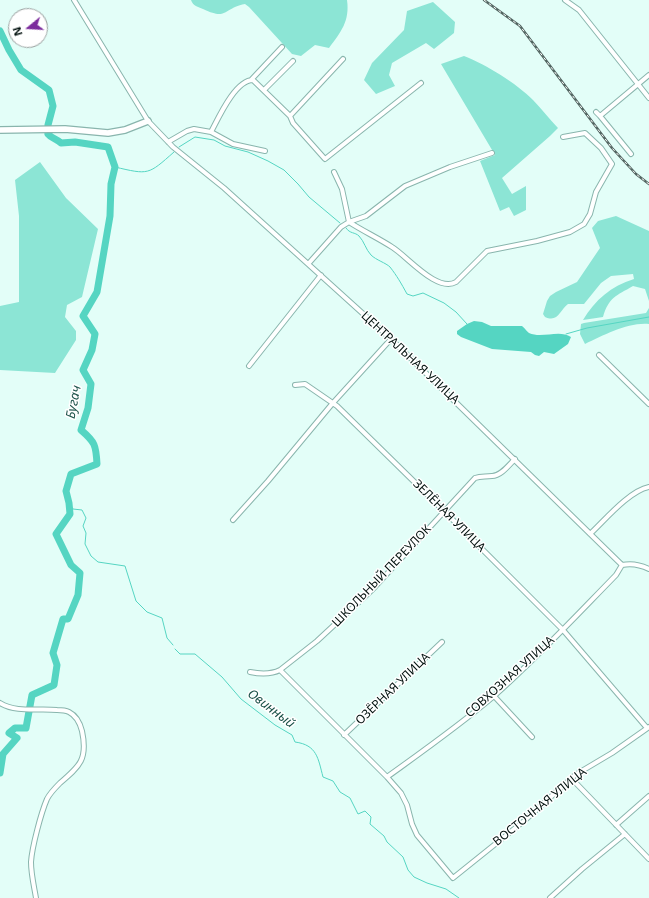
<!DOCTYPE html>
<html>
<head>
<meta charset="utf-8">
<style>
	body { margin:0 }
	#map { position:relative; width:649px; height:898px; overflow:hidden; background:#e3fef8; font-family:"Noto Sans",sans-serif }
	canvas { display:block }
	.north { position:absolute; left:8px; top:8px; width:40px; height:40px; box-sizing:border-box; background:#fff; border:1px solid #9aa09f; border-radius:50%; rotate:252deg; font-size:11px; font-weight:700; line-height:16px; text-align:center; color:#02110e }
	.north::after { content:''; display:block; margin:auto; width:14px; height:18px; background:#7c2c9d; clip-path:polygon(50% 0,100% 100%,50% 72%,0 100%) }
</style>
</head>
<body>
<div id="map">
<canvas width="649" height="898"></canvas>
<div class="north">N</div>
</div>
<script>
const g = document.querySelector('canvas').getContext('2d');
g.lineJoin = 'round';
function fillPath(path, color) { g.fillStyle = color; g.fill(path, 'evenodd'); }
function strokePath(path, color, width, dash) { g.strokeStyle = color; g.lineWidth = width; g.lineCap = dash ? 'butt' : 'round'; g.setLineDash(dash || []); g.stroke(path); }
function drawText(font, color, halo, rows, align = 'center') {
  g.font = font + ' "Noto Sans",sans-serif'; g.lineWidth = 3; g.setLineDash([]); g.textBaseline = 'middle'; g.strokeStyle = halo; g.fillStyle = color; for (const [text, x, y, turn = 0] of rows) {
    g.save(); g.translate(x, y); g.rotate((+turn || 0) * Math.PI / 180); g.textAlign = isNaN(turn) ? turn : align; if (halo) g.strokeText(text, 0, 0); g.fillText(text, 0, 0); g.restore();
  }
}
fillPath(new Path2D(`
	M191,0H347C350,21 341,32 329,48L315,45L301,56L292,54L249,7L245,4C223,8 228,21 203,9C198,7 193,6 191,0Z
	M433,2L455,22L454,33L434,49L426,43L392,63L389,75L395,86L376,94L364,80L372,63L404,30L407,11Z
	M464,56C487,65 516,83 533,100C542,109 549,119 558,128L550,136L502,178L512,194L526,186V210L514,216L509,207L500,211L480,161L495,155L441,64Z
	M40,162L66,198L98,229L82,297L67,305L65,317L76,331V340L55,373L0,370V306L19,302V216L15,180Z
	M616,216L649,231V301L645,289L633,286C616,296 609,297 603,317L583,320C595,300 611,286 634,279L633,274L611,276L601,283L584,304H568C560,310 558,323 545,317L543,314L547,301L550,296L556,292L577,282L600,248L592,228L598,221Z
	M649,308V324C628,322 604,335 585,344L580,334L581,324L584,323L646,313Z`), '#8ce5d5');
fillPath(new Path2D(`
	M474,321L482,322L491,326H522C525,328 526,331 529,333C542,339 559,329 571,337L568,344L554,354L544,352L539,356L535,355L531,352L492,349L461,337L457,334V331L467,324Z`), '#55d5c2');
strokePath(new Path2D(`
	M179,147L195,137L214,140L225,146L248,152L268,161L284,170L298,184L309,197L340,223
	M115,167C149,175 148,175 174,152
	M346,228C350,234 355,232 359,236C364,241 366,250 371,255C376,260 386,263 390,267C397,276 401,283 407,294L413,296L423,293L444,303L456,312L467,324
	M566,334L587,328L649,317
	M69,503L73,509L82,510L86,518L83,526L86,533L85,544L91,556L98,562L125,566L136,601L147,612L162,618L167,638L173,645
	M175,649L180,654H195L222,677L241,699L275,725L292,735L295,742C317,745 318,758 323,777L333,781L340,792L350,798L358,814L365,811L371,817L370,824L384,836L387,842L403,857L408,870L414,877L427,883L446,889L459,898`), '#55d5c2', 1);
strokePath(new Path2D(`
	M0,31L9,50L21,70L49,90L53,106L48,125
	M0,773L3,754L17,738L9,733L15,728H26L32,695L54,685L57,665L53,653L63,619H68L78,595L80,573L71,565L56,534L70,514L69,503L66,491L71,474L97,464C96,445 95,442 81,430L88,408L91,384L83,370L92,350L95,334L83,316L97,292L110,216L111,184L115,167L108,147L75,142L61,143C57,139 52,139 48,134`), '#55d5c2', 7);
const street = new Path2D(`
	M74,0L148,121L173,147L224,188L391,339L622,565C631,563 641,565 649,569
	M565,0L579,10L649,98
	M251,80L282,47
	M264,90L293,61
	M596,112L600,116L649,75
	M290,116L343,59
	M600,116L631,154
	M211,132C218,119 235,80 253,80L290,116L293,123L325,159L421,83
	M168,142L187,131L194,129L211,132L233,144L265,151
	M334,172L342,189L349,222C363,231 378,238 392,247C407,256 437,293 456,282L487,251L537,241L570,232L584,224L590,214L596,192L612,164L601,148L585,133L563,137
	M309,263L341,227L349,222L366,216L405,186L450,167L492,153
	M599,355L649,404
	M249,366L321,275
	M295,385L305,384L337,406L445,512L563,630L647,728
	M233,520L268,481L332,404L391,339
	M590,534C605,520 629,491 649,487
	M280,670L317,641L373,589L475,478C481,476 485,477 492,476C501,476 509,465 515,459
	M250,672C260,674 270,675 280,670L387,777L401,793L407,805L412,824L417,835L453,878L524,821L575,775L612,753L649,727
	M494,696L532,737
	M0,703C16,713 39,708 57,710C61,710 65,710 69,712C77,716 80,723 82,731C88,759 80,766 60,783C55,788 50,793 47,799C41,813 32,847 31,862C31,874 34,886 36,898
	M344,735L442,642
	M387,777C423,751 460,725 494,696C537,658 576,616 616,575L622,565
	M572,779L649,859
	M616,825L649,796
	M550,898L582,869L625,834`);
const secondary = new Path2D(`
	M0,130L65,129L108,133L125,130L148,121`);
strokePath(street, '#89b5ad', 6);
strokePath(secondary, '#89b5ad', 8);
strokePath(street, '#fff', 4);
strokePath(secondary, '#fff', 5.5);
const rail = new Path2D(`
	M484,0L520,26L612,148L636,174L649,184`);
strokePath(rail, '#526561', 2.5);
strokePath(rail, '#fff', 1, [3]);
drawText('12px', '#02110e', '#fff', [
	["ЦЕНТРАЛЬНАЯ УЛИЦА",410,358,43],
	["ЗЕЛЁНАЯ УЛИЦА",449,516,45],
	["ШКОЛЬНЫЙ ПЕРЕУЛОК",382,576,-46],
	["СОВХОЗНАЯ УЛИЦА",510,677,-42],
	["ОЗЁРНАЯ УЛИЦА",393,689,-44],
	["ВОСТОЧНАЯ УЛИЦА",540,807,-39]
]);
drawText('italic 13px', '#1b5249', '#fff', [
	["Бугач",74,402,-79],
	["Овинный",271,709,37]
]);
</script>
</body>
</html>
